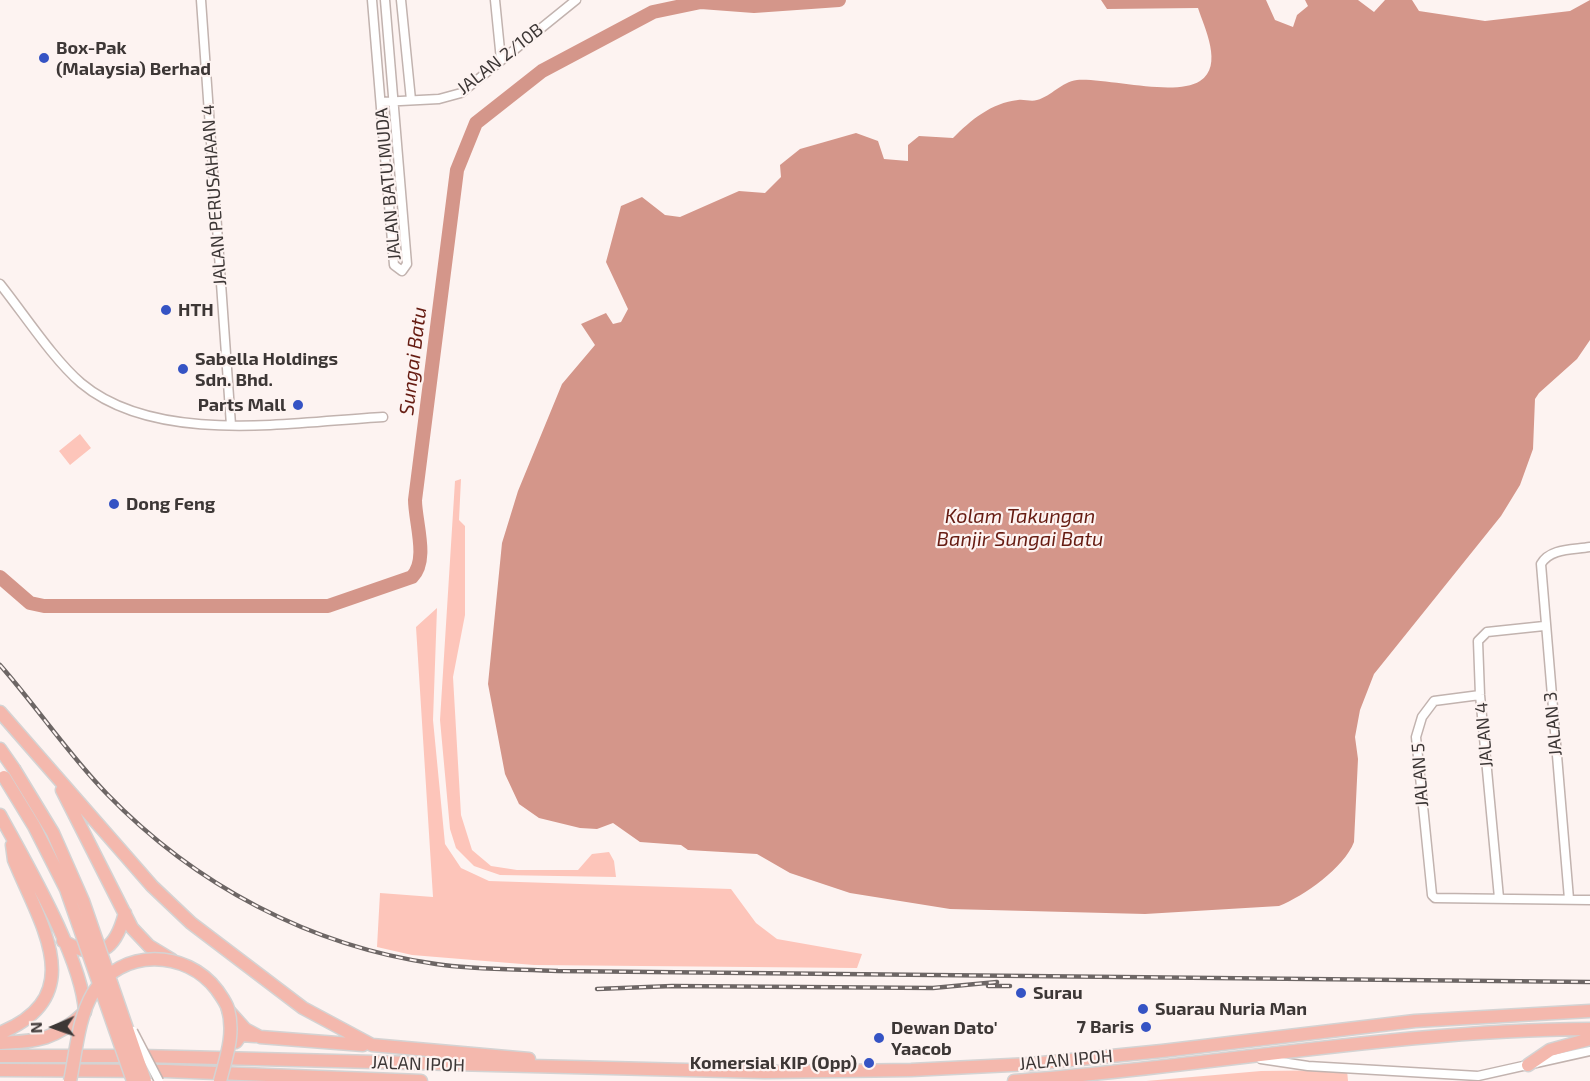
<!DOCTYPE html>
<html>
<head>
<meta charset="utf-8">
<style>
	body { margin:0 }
	#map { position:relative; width:1590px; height:1081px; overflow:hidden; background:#fdf3f1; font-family:"Exo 2",sans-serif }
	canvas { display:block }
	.north { position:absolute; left:24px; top:997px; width:60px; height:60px; -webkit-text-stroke:4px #fdf3f1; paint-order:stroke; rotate:268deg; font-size:16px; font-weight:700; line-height:24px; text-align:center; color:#3d3736 }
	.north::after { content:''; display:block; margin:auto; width:21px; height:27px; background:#3d3736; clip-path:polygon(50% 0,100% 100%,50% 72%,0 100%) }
</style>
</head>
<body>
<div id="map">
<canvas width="1590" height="1081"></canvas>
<div class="north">N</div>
</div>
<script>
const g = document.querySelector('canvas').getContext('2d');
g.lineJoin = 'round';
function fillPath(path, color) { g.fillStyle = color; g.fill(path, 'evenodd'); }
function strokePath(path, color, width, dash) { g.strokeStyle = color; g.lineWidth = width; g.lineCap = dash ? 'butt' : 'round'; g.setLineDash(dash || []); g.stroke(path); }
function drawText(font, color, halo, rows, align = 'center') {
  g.font = font + ' "Exo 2",sans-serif'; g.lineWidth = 4.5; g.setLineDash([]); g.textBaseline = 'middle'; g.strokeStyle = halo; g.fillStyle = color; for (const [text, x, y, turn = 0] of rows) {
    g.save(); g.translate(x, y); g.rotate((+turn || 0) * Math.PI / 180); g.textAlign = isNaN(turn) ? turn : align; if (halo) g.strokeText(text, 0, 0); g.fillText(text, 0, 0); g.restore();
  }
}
fillPath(new Path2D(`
	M80,434L91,448L70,465L59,451Z
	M461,479L459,520L465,526V615L453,677L461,815L472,850L491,866L517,870H578L592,854L609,852L614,861L616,877L500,875L474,866L456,848L450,829L440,720L455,481Z
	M437,608L433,720L445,844L461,868L489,881L731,889L756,923L777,939L862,954L857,968L534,965L412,955L377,947L380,893L433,897L416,627Z
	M1347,1070L1348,1081H1146L1261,1071Z`), '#fdc5ba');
fillPath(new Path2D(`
	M1101,0H1266L1275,20L1293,27L1297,15L1308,6L1305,0H1358L1374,12L1385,0H1412L1419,11L1485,21L1570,11L1590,0V340L1577,359L1539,393L1535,399L1533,449L1520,485L1501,516L1374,674L1360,710L1355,737L1358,759L1354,842C1344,868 1304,896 1279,906L1145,914L950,909L850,893L790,873L757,854L688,850L681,845L640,842L613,823L597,829L580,828L539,818L519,804L505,774L488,684L502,543L518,491L562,384L595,345L581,324L606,313L613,324L621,322L628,309L606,262L621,206L642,197L665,215L680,217L739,191L765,193L781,177L780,165L800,149L856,133L878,141L884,159L908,161V145L919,136L953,138C971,120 991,103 1018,100C1024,99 1031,102 1037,100C1052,96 1061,82 1077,80C1107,78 1175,97 1200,81C1224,66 1204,27 1198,8L1107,9Z`), '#d4968a');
strokePath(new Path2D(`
	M0,577L30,603L44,606H328L412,577C429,560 415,522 415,500L457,170L476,123L542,71L653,12L701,2L754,6L839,0`), '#d4968a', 14);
const minor = new Path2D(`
	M201,0L231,425
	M372,0L394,265L402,271L407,264L385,0
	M401,0L411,100
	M495,0L501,60
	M381,102L439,99L461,93L576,0
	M0,284C24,314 53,359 81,383C156,446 293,422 383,417
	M1480,695L1434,701L1422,717L1416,737L1432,895L1435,898L1590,900
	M1499,898L1480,695L1478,641L1487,632L1544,626
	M1569,899L1541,564C1550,548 1573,550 1590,547
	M1261,1059L1308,1066L1478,1076L1590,1051`);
const highway = new Path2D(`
	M0,712L152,886L191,923L303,1008L372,1045L529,1059
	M0,749L14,769
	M62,790L132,928L149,946L172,960
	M0,815C27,865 82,958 85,1012C55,1040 39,1041 0,1043
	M63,941C99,962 115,951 125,913
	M228,1010L245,1029L260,1037L363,1045
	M0,1033C91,996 40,924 14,860L12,845
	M236,1042L241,1035L255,1036
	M0,1056H141L765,1072L911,1070L1031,1064L1162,1051L1415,1021L1590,1011
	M1528,1065L1550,1050L1590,1039
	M0,1070L165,1071L421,1081
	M1014,1081C1207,1067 1396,1030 1590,1029`);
strokePath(minor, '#c2b3af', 11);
strokePath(highway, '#d4d3d3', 15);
strokePath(minor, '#fff', 8);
strokePath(highway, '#f4b8ad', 12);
const rail = new Path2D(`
	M0,665C37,707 68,754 107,794C195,885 310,946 436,964C476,970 518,969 558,971L1590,982
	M988,986H1010
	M597,989L672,986L933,988L997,982`);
strokePath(rail, '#6d6665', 4.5);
strokePath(rail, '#fdf3f1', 2, [7]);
const minorBridge = new Path2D(`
	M133,1031L159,1081`);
const highwayBridge = new Path2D(`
	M14,769L53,833L83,901L145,1081
	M4,777L34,826L66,889L133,1081
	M70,1081C76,1053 78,1018 93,993C121,948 186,949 217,990C221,996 226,1002 228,1009C235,1034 226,1058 220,1081`);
strokePath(minorBridge, '#c2b3af', 11, []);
strokePath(highwayBridge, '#d4d3d3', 15, []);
strokePath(minorBridge, '#fff', 8);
strokePath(highwayBridge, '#f4b8ad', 12);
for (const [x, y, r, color] of [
	[44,58,6,"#3553c4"],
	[166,310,6,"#3553c4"],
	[183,369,6,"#3553c4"],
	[298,405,6,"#3553c4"],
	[114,504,6,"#3553c4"],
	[1021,993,6,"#3553c4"],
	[1143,1009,6,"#3553c4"],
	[1146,1027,6,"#3553c4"],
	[879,1038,6,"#3553c4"],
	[869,1063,6,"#3553c4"]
]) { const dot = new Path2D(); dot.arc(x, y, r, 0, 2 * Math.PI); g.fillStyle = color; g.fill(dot); strokePath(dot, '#fdf3f1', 2); }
drawText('bold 18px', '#3d3736', '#fdf3f1', [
	["Box-Pak",56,48],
	["(Malaysia) Berhad",56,69],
	["HTH",178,310],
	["Sabella Holdings",195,359],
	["Sdn. Bhd.",195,380],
	["Parts Mall",286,405,"right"],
	["Dong Feng",126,504],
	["Surau",1033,993],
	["Suarau Nuria Man",1155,1009],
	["7 Baris",1134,1027,"right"],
	["Dewan Dato'",891,1028],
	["Yaacob",891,1049],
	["Komersial KIP (Opp)",857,1063,"right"]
], 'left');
drawText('18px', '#3d3736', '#fdf3f1', [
	["JALAN 2/10B",500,59,-38],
	["JALAN BATU MUDA",388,184,-95],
	["JALAN PERUSAHAAN 4",214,195,-94],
	["JALAN 3",1553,724,-95],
	["JALAN 4",1484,735,-95],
	["JALAN 5",1420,775,-94],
	["JALAN IPOH",1066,1060,-5],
	["JALAN IPOH",418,1064,2]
]);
drawText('italic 20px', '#661c12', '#fdf3f1', [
	["Sungai Batu",413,361,-83],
	["Kolam Takungan",1020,516],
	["Banjir Sungai Batu",1020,539]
]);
</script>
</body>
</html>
